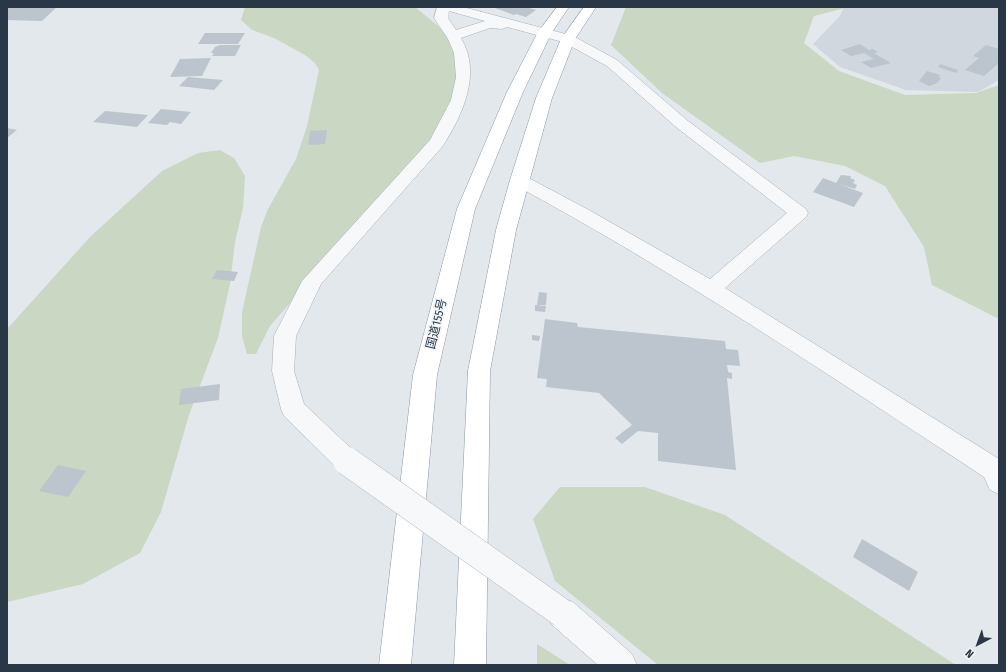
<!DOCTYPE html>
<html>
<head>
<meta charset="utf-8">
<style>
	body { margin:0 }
	#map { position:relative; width:1006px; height:672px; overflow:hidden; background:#e3e8ec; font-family:"Fira Sans Condensed",sans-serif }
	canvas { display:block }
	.frame { position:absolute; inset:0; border:8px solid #293746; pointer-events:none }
	.north { position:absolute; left:958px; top:624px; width:40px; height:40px; -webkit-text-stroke:3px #f3f6f9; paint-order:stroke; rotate:221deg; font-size:11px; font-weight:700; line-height:16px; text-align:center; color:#293746 }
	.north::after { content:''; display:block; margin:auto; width:14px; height:18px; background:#293746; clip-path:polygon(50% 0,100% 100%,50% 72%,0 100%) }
</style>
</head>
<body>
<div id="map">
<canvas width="1006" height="672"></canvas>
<div class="frame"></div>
<div class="north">N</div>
</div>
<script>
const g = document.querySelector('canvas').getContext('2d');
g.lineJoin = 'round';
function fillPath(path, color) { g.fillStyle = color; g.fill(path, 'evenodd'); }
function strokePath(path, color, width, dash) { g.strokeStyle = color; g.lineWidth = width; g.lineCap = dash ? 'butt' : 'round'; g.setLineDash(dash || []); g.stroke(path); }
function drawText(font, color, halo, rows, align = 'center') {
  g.font = font + ' "Fira Sans Condensed","Noto Sans JP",sans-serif'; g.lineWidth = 3.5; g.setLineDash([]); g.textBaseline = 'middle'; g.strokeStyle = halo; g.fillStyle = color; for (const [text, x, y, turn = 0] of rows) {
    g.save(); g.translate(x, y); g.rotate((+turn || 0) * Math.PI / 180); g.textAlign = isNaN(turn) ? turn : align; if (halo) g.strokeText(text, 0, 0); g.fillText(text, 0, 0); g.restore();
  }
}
fillPath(new Path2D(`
	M844,7H999V80L978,92L906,90L840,67L813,44L840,16Z`), '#d1d7de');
fillPath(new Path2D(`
	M245,7H415L437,25L447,36L456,54L458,93L428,147L270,326L256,354H247L242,336V312L261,227L268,209L296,159L307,126L319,70L315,63L305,55L274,38L252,30L241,20Z
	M626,7H849L814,16L804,43L839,71L905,95L976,93L999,85V319L932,285L924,247L885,186L845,166L794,156L760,163L662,93L611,45Z
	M220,150L234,158L245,176L243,208L235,242L230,284L218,338L189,415L161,512L140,553L83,584L7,602V329L90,237L162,171L198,153Z
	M560,487H645L725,515L956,665H658L555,581L533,519Z
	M537,644L570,665H537Z`), '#cad7c3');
fillPath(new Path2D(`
	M10,7H57L42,21L7,20V9Z
	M492,7H526L536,10L526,17L516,14L514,15Z
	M205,33H245L238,44H198Z
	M860,44L869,50L873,49L878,52L874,53L891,63L871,68L861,62L874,59L864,53L851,56L841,50Z
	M220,45H241L235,56H212L214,53H211L215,47Z
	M986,45L999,49V63L984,76L965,70L979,58L973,56Z
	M211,58L202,76L170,77L180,59Z
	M940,64L958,70L956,73L938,67Z
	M927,71L940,75L939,77L941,78L937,83L929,86L919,81Z
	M188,77L223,80L214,90L179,86Z
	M161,109L191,112L181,124L170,122L167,125L148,123Z
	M105,111L148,115L137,127L93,122Z
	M7,128L17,130L7,138Z
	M327,130L325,144L308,145L310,131Z
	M841,175L851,176L850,178L855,180L853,183L857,185L855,189L836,183Z
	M823,178L863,193L854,207L813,192Z
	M217,270L238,272L234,281L212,279Z
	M539,292L547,293L546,305H537Z
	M535,305L546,306L545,312L535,311Z
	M545,319L577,323L578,327L725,341L726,349L738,350L740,366L727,365L728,372L732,373V379L727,378L736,470L658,461V433L638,431L622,444L615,438L632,425L599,393L546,387L547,379L537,378Z
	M532,335L540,336L539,341L532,340Z
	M220,384L219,400L179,405L181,389Z
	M58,465L86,471L68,497L39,491Z
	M862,539L918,572L909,591L853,557Z`), '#bcc4cd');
const street = new Path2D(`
	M437,7H463L573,36L617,60L688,121L806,209L808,213L806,217L725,288L999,459V494L990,490L984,477C829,375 676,272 513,184L510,180L513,176L519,175L525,176L587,209L710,279L787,213L676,127L607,66L563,42L507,27L502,29L490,28L461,38C482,73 463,115 442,147L321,284L296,336L294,371L304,404L356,453L360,461L356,469L347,472L338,469L284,416L281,409L272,371L274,336L302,281L430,140L451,100L456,77L454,53L448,39L434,18ZM449,11L485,21L456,30L448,18Z
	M562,598L573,602L632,654L637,665H598L551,624L547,613L551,602Z`);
const highway = new Path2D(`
	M557,7H569L552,32L523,92L475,209L437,375L411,665H379L413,375L457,209L507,92L538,32Z
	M584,7H596L575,39L552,98L516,230L490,371L486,665H454L468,371L496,230L510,180L536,98L561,39Z`);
strokePath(street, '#a7afb7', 1);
strokePath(highway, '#8997a4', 1);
fillPath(street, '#f6f8fa');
fillPath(highway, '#fff');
const streetBridge = new Path2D(`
	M347,461L562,613`);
strokePath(streetBridge, '#a7afb7', 29, []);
strokePath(streetBridge, '#f6f8fa', 28);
drawText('12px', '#293746', '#f3f6f9', [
	["国道155号",437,324,-76]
]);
</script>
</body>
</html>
